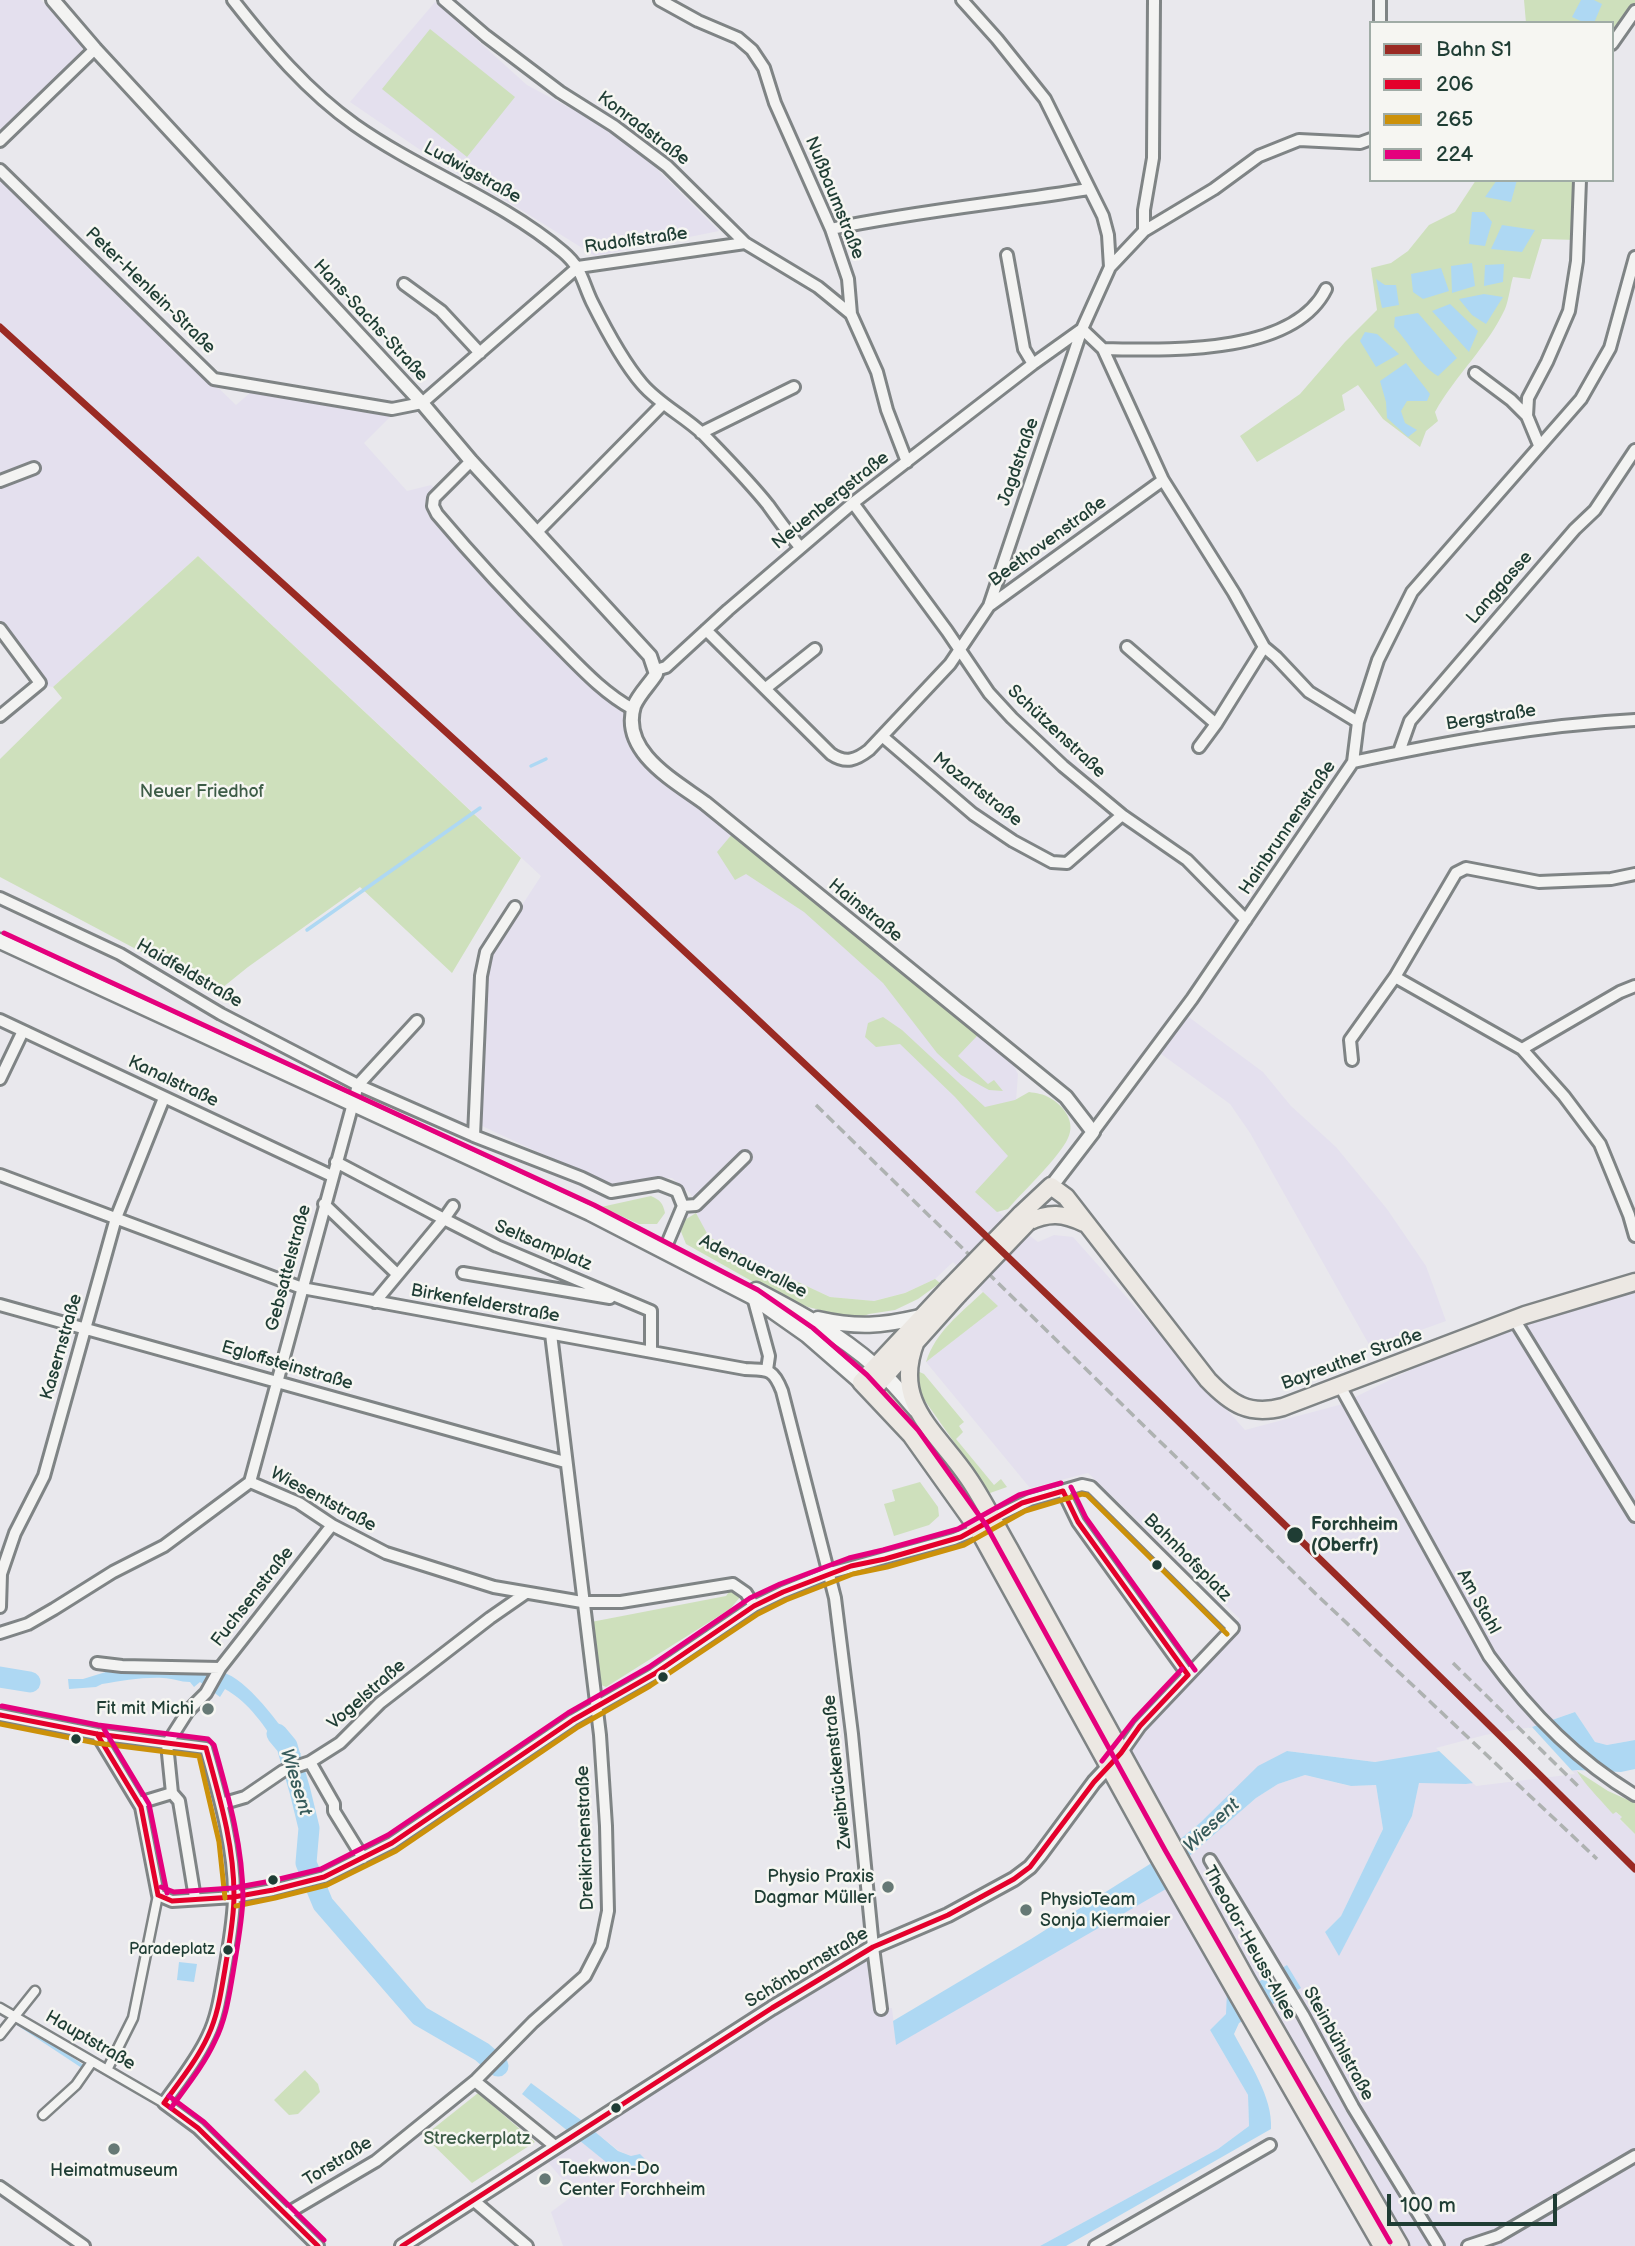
<!DOCTYPE html>
<html>
<head>
<meta charset="utf-8">
<style>
	body { margin:0 }
	#map { position:relative; width:1635px; height:2246px; overflow:hidden; background:#e9e8ed; font-family:"Balsamiq Sans",sans-serif }
	canvas { display:block }
	.legend { position:absolute; left:1369px; top:21px; width:245px; height:161px; box-sizing:border-box; background:#f6f6f2; border:2px solid #a0aca6; margin:0; padding:9px 12px; list-style:none; font-size:21px; color:#1f3d34 }
	.legend li { display:flex; align-items:center; gap:14px; height:35px }
	.legend b { width:35px; border:2px solid #a0aca6 }
	.scale { position:absolute; left:1387px; top:2194px; width:170px; height:32px; box-sizing:border-box; border:4px solid #1f3d34; border-top:0; padding-left:9px; font-size:21px; line-height:24px; white-space:nowrap; color:#1f3d34; -webkit-text-stroke:5px #f6f6f2; paint-order:stroke }
</style>
</head>
<body>
<div id="map">
<canvas width="1635" height="2246"></canvas>
<ul class="legend">
<li><b style="height:9px;background:#9a2a23"></b>Bahn S1</li>
<li><b style="height:9px;background:#e4002b"></b>206</li>
<li><b style="height:9px;background:#cc910a"></b>265</li>
<li><b style="height:9px;background:#e5007d"></b>224</li>
</ul>
<div class="scale">100 m</div>
</div>
<script>
const g = document.querySelector('canvas').getContext('2d');
g.lineJoin = 'round';
function fillPath(path, color) { g.fillStyle = color; g.fill(path, 'evenodd'); }
function strokePath(path, color, width, dash) { g.strokeStyle = color; g.lineWidth = width; g.lineCap = dash ? 'butt' : 'round'; g.setLineDash(dash || []); g.stroke(path); }
function drawText(font, color, halo, rows, align = 'center') {
  g.font = font + ' "Balsamiq Sans",sans-serif'; g.lineWidth = 5; g.setLineDash([]); g.textBaseline = 'middle'; g.strokeStyle = halo; g.fillStyle = color; for (const [text, x, y, turn = 0] of rows) {
    g.save(); g.translate(x, y); g.rotate((+turn || 0) * Math.PI / 180); g.textAlign = isNaN(turn) ? turn : align; if (halo) g.strokeText(text, 0, 0); g.fillText(text, 0, 0); g.restore();
  }
}
fillPath(new Path2D(`
	M0,0H41L81,44L83,52L81,59L0,135Z
	M435,2L527,85L570,108L578,110L645,157L719,231L595,256L518,208L435,160L350,102Z
	M0,176L236,405L251,392L394,413L364,443L407,491L431,485L437,490L425,502L435,517L630,715L637,752L933,994L1011,1061L1018,1074L1008,1209L998,1212L1038,1242L1054,1235L1073,1237L1245,1430L1339,1405L1514,1319L1635,1280V1740L1607,1745L1595,1742L1575,1712L1532,1727L1435,1752L1375,1762L1287,1751L1167,1850L1110,1748L1240,1619L1088,1473L1030,1488L926,1362L997,1306L953,1262L935,1279L905,1293L873,1301L830,1297L768,1268L709,1237L699,1222L694,1200L690,1193L672,1178H651L613,1187L480,1125L487,959L541,876L198,556L53,687L36,684L0,636Z
	M1186,1015L1263,1072L1291,1106L1336,1147L1387,1209L1426,1266L1446,1321L1371,1348L1250,1133L1230,1104L1157,1051Z
	M1577,1770L1580,1777L1596,1792L1601,1801L1613,1813L1615,1812L1622,1817L1620,1820L1635,1834V2246H1399L1259,2012L1226,2014L1210,2030L1248,2095L1249,2126L1218,2149L1040,2246H563L551,2212L575,2194L546,2160L578,2139L623,2174L631,2156L619,2151L593,2130L869,1954L874,2010L892,2008L896,2044L1186,1859L1256,1798L1278,1784L1305,1775L1350,1786L1376,1785L1383,1829L1341,1916L1325,1932L1339,1955L1412,1816L1419,1782L1466,1784Z`), '#e4e0ee');
fillPath(new Path2D(`
	M1524,0H1635V6L1612,39V23H1526Z
	M430,29L515,97L467,157L382,89Z
	M1476,180H1580L1577,240L1542,239L1530,279L1513,277C1510,287 1509,299 1505,309C1488,346 1455,376 1435,412L1438,421L1426,431L1420,447L1383,419L1358,385L1342,395L1345,410L1257,462L1240,436L1300,394L1345,342L1377,310L1371,268L1391,263L1408,251L1429,225L1455,212Z
	M198,556L521,858L452,973L360,887L248,967L217,992L0,877V759L62,698L53,687Z
	M733,833L978,1033L977,1036L958,1056L988,1084L994,1080L1003,1091L989,1090L961,1075L937,1053L883,983L804,912L746,874L735,880L717,852Z
	M883,1017L902,1030L985,1107L1015,1100L1029,1092C1036,1093 1044,1094 1050,1098C1064,1106 1076,1122 1068,1138C1059,1158 1024,1190 1008,1209L997,1212L975,1192L1008,1156L955,1097L900,1044L876,1047L865,1037L868,1023Z
	M651,1196C660,1200 663,1203 665,1213L657,1224H639L601,1207Z
	M696,1213L709,1237L768,1268L830,1297L874,1301L905,1293L935,1279L940,1283L918,1299L895,1310L869,1314L856,1319L808,1307L764,1288L686,1244L678,1224Z
	M983,1292L998,1306L926,1362C936,1331 960,1314 983,1292Z
	M913,1369L924,1374L964,1422L959,1426L963,1432L956,1439L994,1485L1001,1479L1007,1487L990,1493L918,1391Z
	M886,1388L911,1414L974,1499L968,1501L922,1439L888,1400L884,1393Z
	M920,1482L938,1507L939,1516L929,1525L894,1536L884,1504L895,1501L892,1490Z
	M731,1589L741,1596L730,1609L606,1687L601,1685L591,1622L726,1596Z
	M1577,1771L1608,1791L1635,1803V1834L1620,1819L1622,1817L1616,1812L1613,1814C1605,1805 1581,1780 1577,1771Z
	M305,2070L318,2084L320,2092L298,2114L289,2115L274,2100Z
	M478,2093L535,2142L472,2183L424,2136Z`), '#cee0bc');
fillPath(new Path2D(`
	M1581,0H1594L1602,4L1594,23H1585L1572,17Z
	M1497,180H1517L1511,202L1485,197Z
	M1472,212H1484L1492,222L1485,246L1469,244Z
	M1502,225L1535,230L1522,252L1491,249Z
	M1472,263L1475,286L1452,293L1451,266Z
	M1504,264L1503,282L1484,286L1485,265Z
	M1441,268L1449,291L1423,299L1413,292L1411,274Z
	M1376,279L1385,285H1396L1399,305L1382,308Z
	M1484,294L1503,297L1486,324L1472,315L1459,299Z
	M1450,304L1478,331L1469,352L1432,311Z
	M1418,313L1457,358L1438,376C1418,364 1410,343 1394,327L1395,317Z
	M1365,332L1377,334L1399,354L1376,367L1360,341Z
	M1406,363L1430,394L1427,401H1407L1401,411L1405,423L1417,430L1408,437L1387,418L1386,402L1380,381Z
	M145,1669C167,1669 206,1665 227,1674C252,1684 285,1732 301,1754L283,1761L279,1752L280,1749C264,1726 250,1703 225,1689L220,1697L200,1682L194,1687L190,1682C180,1682 172,1678 163,1678C142,1677 122,1681 102,1684L96,1687L69,1689L68,1679H83L109,1671Z
	M1575,1712L1595,1742L1607,1745L1635,1740V1769L1621,1772L1577,1770L1466,1784L1419,1783L1412,1816L1339,1956L1325,1932L1341,1916L1383,1829L1376,1785L1351,1786L1305,1775L1278,1784L1256,1798L1186,1859L1166,1889L896,2045L893,2021L1031,1939L1150,1864L1201,1822L1258,1766L1287,1751L1375,1762L1435,1752L1532,1727Z
	M179,1962L197,1964L194,1982L177,1980Z
	M1287,1965L1301,1988L1239,2023L1234,2034C1249,2063 1273,2097 1271,2129L1066,2246H1040L1218,2149L1249,2126L1248,2095L1210,2030L1226,2014L1227,1991L1245,1990Z
	M531,2083L581,2120L618,2151L631,2156L640,2154L650,2164L652,2170L623,2174L611,2166L522,2094Z`), '#aed8f3');
fillPath(new Path2D(`
	M1532,1727L1575,1774L1476,1786L1436,1748L1485,1735Z`), '#e9e8ed');
strokePath(new Path2D(`
	M531,766L546,759
	M307,930L480,808
	M17,2023L82,2066`), '#aed8f3', 3.5);
strokePath(new Path2D(`
	M0,1677L30,1682
	M277,1734L287,1746L300,1791L309,1828L306,1863L323,1904L420,2016L482,2052L498,2066`), '#aed8f3', 21);
const pedestrian = new Path2D(`
	M0,2008L164,2103
	M0,2035L35,1991
	M107,2070L133,2018L158,1895
	M43,2115L76,2085L92,2062`);
const minor = new Path2D(`
	M233,0C269,46 307,91 355,125C422,172 500,199 563,252C582,268 582,281 592,302C605,328 623,362 642,384C659,404 684,416 703,434C725,457 748,480 768,505C778,519 788,533 800,547
	M444,0L486,36L560,92L614,126L667,166L745,243L818,287L851,314
	M660,0L698,21L738,38L752,50L764,68L775,103L831,229L848,279L851,314L877,372L887,410L907,462
	M962,0L997,39L1045,99L1103,216L1108,235L1110,267
	M1380,23V0
	M1612,44L1635,11
	M0,141L95,49
	M0,170L214,379L392,409L422,403L578,267L745,243
	M831,229C916,211 1003,203 1089,189
	M1144,231V210L1153,158L1154,0
	M1007,255L1024,349L1033,364
	M404,284L441,311L480,353
	M1082,329L1103,349L1163,480L1234,593L1264,647L1276,657L1309,692L1358,722
	M1103,349C1166,350 1293,356 1326,289
	M1475,373L1511,400L1527,416
	M701,433L794,387
	M1539,445L1527,416L1528,398L1547,362L1569,311L1577,261L1580,180
	M471,461L434,498L433,506L437,514C475,559 514,601 555,642C579,666 603,693 633,709
	M0,481L34,468
	M853,503L947,631L989,693L1012,718L1063,766L1122,815L1187,860L1246,920
	M537,532L663,404
	M989,606L1082,329L1110,267L1144,231L1214,189L1259,156L1299,140L1360,143L1371,139
	M0,629L40,683L0,716
	M706,630L831,754C846,764 856,760 869,750L950,664L989,606L1163,480
	M1127,647L1216,724
	M656,670L666,667L728,610L853,503L1033,364L1082,329
	M766,688L815,649
	M882,736L973,814L1013,841L1052,862L1067,863L1122,815
	M1199,747L1216,724L1264,647
	M1399,752L1410,721L1575,529L1595,510L1635,450
	M1353,762C1446,742 1540,725 1635,720
	M0,898L120,954L221,1014L358,1085L474,1136L582,1178L611,1192L659,1184L677,1191L683,1206L667,1244
	M1395,977L1456,873L1466,868L1539,882L1611,879L1635,874
	M0,1020L332,1176
	M1522,1049L1620,992L1635,986
	M1352,1060L1350,1040L1395,977L1522,1049L1564,1096L1600,1144L1629,1215L1635,1236
	M0,1079L23,1031
	M1093,1132L1192,999L1353,762L1358,722L1378,660L1412,592L1581,399L1610,348L1635,257
	M474,1136L481,976L486,952L515,907
	M336,1162L444,1219L375,1302
	M0,1175L302,1288L745,1369C768,1370 773,1368 782,1391L835,1598L852,1734L873,1947L881,2009
	M324,1204L397,1274
	M453,1206L444,1219L497,1246L651,1311V1350
	M683,1206L696,1205L745,1157
	M463,1273L610,1298
	M753,1297L769,1356L767,1370
	M0,1305L565,1462
	M1514,1319L1635,1516
	M1340,1386L1489,1656C1529,1711 1576,1760 1635,1795
	M250,1482L299,1503L332,1525L386,1553L494,1587L582,1602H621L733,1584L746,1593L754,1606
	M250,1482L358,1085L417,1021
	M1063,1491L1078,1522L1188,1675
	M991,1519L1030,1500L1082,1485L1091,1487L1233,1628L1140,1726L1121,1753
	M0,1607L1,1574L15,1533L44,1476L116,1218L164,1098
	M0,1633L28,1624L54,1609L113,1572L164,1546L250,1482
	M97,1663L122,1666L220,1668
	M0,1715L97,1734L206,1748C219,1795 234,1845 234,1895C234,1919 229,1945 225,1969C221,1991 218,2016 208,2036C197,2060 179,2082 164,2103L198,2128L318,2246
	M97,1734L141,1807L158,1895L172,1901L234,1897L273,1890L324,1877L392,1843L573,1720L654,1674L754,1606L783,1592L830,1573L954,1539L978,1529
	M310,1762L334,1804V1811L363,1858
	M139,1803L172,1793
	M221,1804L245,1797L283,1771L310,1762L340,1743L380,1703L490,1618L526,1593
	M1210,1860L1303,2015L1353,2107L1438,2246
	M195,1898L179,1801L172,1793L167,1744L188,1711L206,1693L220,1668L332,1525
	M475,2081L556,2147
	M0,2187L84,2246
	M473,2200L527,2246
	M286,2214L376,2161L475,2081L533,2022L585,1976L601,1945L608,1911L606,1826L600,1735L551,1334
	M1095,2246L1270,2145
	M1468,2246L1498,2236L1635,2156`);
const tertiary = new Path2D(`
	M53,0L95,49L422,403L471,461L650,656L656,674C649,685 639,694 634,706C620,752 675,781 705,803L1066,1097L1093,1132L1047,1192
	M402,2246L772,2008L873,1947L948,1915L1014,1879L1030,1867L1040,1855L1094,1782L1109,1766`);
const secondary = new Path2D(`
	M0,941L590,1213L753,1297L807,1335L861,1382
	M756,1290C798,1312 839,1334 875,1366C890,1379 903,1395 916,1410
	M818,1319C858,1328 881,1326 920,1317`);
const primary = new Path2D(`
	M1020,1215L1051,1186L1066,1197L1208,1380C1231,1404 1249,1416 1283,1407L1525,1315L1635,1282
	M1028,1222C1049,1212 1063,1213 1084,1223
	M949,1288L861,1382L911,1435L978,1529L1157,1854L1382,2246
	M916,1341C891,1404 937,1431 969,1479C984,1501 996,1526 1010,1550L1246,1979L1400,2246
	M871,1392L958,1295`);
strokePath(pedestrian, '#7f8485', 13);
strokePath(minor, '#7f8485', 16);
strokePath(tertiary, '#7f8485', 18);
strokePath(secondary, '#7f8485', 19);
strokePath(primary, '#7f8485', 21);
strokePath(pedestrian, '#f3f3f2', 8);
strokePath(minor, '#f3f3f2', 10);
strokePath(tertiary, '#f3f3f2', 12);
strokePath(secondary, '#f3f3f2', 14);
strokePath(primary, '#ece8e3', 16);
strokePath(new Path2D(`
	M816,1105L1318,1596L1597,1859
	M1453,1663L1581,1789`), '#aeb2b1', 3.5, [10, 5]);
const primaryBridge = new Path2D(`
	M949,1288L1020,1215
	M958,1295L1028,1222`);
strokePath(primaryBridge, '#7f8485', 21, []);
strokePath(primaryBridge, '#ece8e3', 16);
strokePath(new Path2D(`
	M1063,1491L1078,1522L1188,1675
	M0,1715L97,1734L206,1748C219,1796 234,1844 234,1895C234,1920 229,1944 225,1969C221,1992 218,2015 208,2036C197,2060 180,2081 164,2103
	M97,1734L141,1807L158,1895
	M158,1895L172,1901L234,1897L273,1890L324,1877L392,1843L573,1720L654,1674L754,1606L783,1592L851,1566L885,1559L961,1537L1022,1503L1063,1491
	M164,2103L198,2128L318,2246
	M402,2246L772,2008L873,1947L948,1915L1014,1879L1030,1867L1094,1782L1121,1753L1140,1726L1188,1675`), '#e4002b', 5);
strokePath(new Path2D(`
	M0,1724L96,1743L199,1756L219,1842L225,1898
	M236,1906L275,1898L327,1885L396,1851L578,1727L650,1686L758,1614L786,1600L853,1574L887,1567L964,1545L1025,1511L1082,1494L1087,1495L1227,1634`), '#cc910a', 5);
strokePath(new Path2D(`
	M4,933L594,1205L758,1290L813,1328L867,1375L918,1430L986,1525L1165,1850L1390,2242
	M1071,1487L1086,1518L1195,1670
	M2,1706L98,1725L208,1739L214,1745C228,1795 243,1846 243,1898C242,1923 237,1948 233,1973C229,1996 226,2019 215,2041C204,2065 187,2086 171,2108
	M104,1729L149,1804L167,1893
	M1102,1761L1134,1720L1182,1669
	M161,1887L174,1892L233,1888L271,1881L321,1869L388,1835L568,1713L649,1667L750,1598L780,1584L849,1558L883,1550L958,1529L1019,1495L1061,1483
	M169,2096L204,2122L324,2240`), '#e5007d', 5);
strokePath(new Path2D(`
	M0,327C259,563 520,796 775,1036C1066,1309 1351,1588 1635,1869`), '#9a2a23', 7);
for (const [x, y, r, color] of [
	[1295,1535,9,"#1f3d34"],
	[1157,1565,6,"#1f3d34"],
	[663,1677,6,"#1f3d34"],
	[208,1709,7,"#667975"],
	[76,1739,6,"#1f3d34"],
	[273,1880,6,"#1f3d34"],
	[888,1887,7,"#667975"],
	[1026,1910,7,"#667975"],
	[228,1950,6,"#1f3d34"],
	[616,2108,6,"#1f3d34"],
	[114,2149,7,"#667975"],
	[545,2179,7,"#667975"]
]) { const dot = new Path2D(); dot.arc(x, y, r, 0, 2 * Math.PI); g.fillStyle = color; g.fill(dot); strokePath(dot, '#f6f6f2', 2.5); }
drawText('16px', '#1f3d34', '#f6f6f2', [
	["Paradeplatz",215,1950]
], 'right');
drawText('18px', '#1f3d34', '#f6f6f2', [
	["Konradstraße",643,129,37],
	["Ludwigstraße",472,173,29],
	["Nußbaumstraße",834,198,68],
	["Rudolfstraße",636,241,-8],
	["Peter-Henlein-Straße",150,291,44],
	["Hans-Sachs-Straße",370,321,47],
	["Jagdstraße",1019,462,-71],
	["Neuenbergstraße",831,501,-39],
	["Beethovenstraße",1048,542,-36],
	["Langgasse",1500,588,-49],
	["Bergstraße",1491,718,-9],
	["Schützenstraße",1056,732,43],
	["Mozartstraße",977,790,38],
	["Hainbrunnenstraße",1288,828,-56],
	["Hainstraße",865,911,39],
	["Haidfeldstraße",189,974,30],
	["Kanalstraße",173,1082,25],
	["Seltsamplatz",543,1246,23],
	["Adenauerallee",753,1267,27],
	["Gebsattelstraße",289,1268,-75],
	["Birkenfelderstraße",485,1304,10],
	["Kasernstraße",62,1347,-74],
	["Bayreuther Straße",1352,1360,-20],
	["Egloffsteinstraße",287,1366,16],
	["Wiesentstraße",323,1500,28],
	["Bahnhofsplatz",1187,1558,45],
	["Fuchsenstraße",253,1597,-52],
	["Am Stahl",1478,1602,61],
	["Vogelstraße",367,1695,-41],
	["Zweibrückenstraße",838,1772,-96],
	["Dreikirchenstraße",586,1838,-92],
	["Theodor-Heuss-Allee",1249,1943,61],
	["Schönbornstraße",807,1968,-31],
	["Hauptstraße",90,2041,30],
	["Steinbühlstraße",1338,2044,61],
	["Torstraße",338,2162,-32]
]);
drawText('18px', '#3d5c47', '#f6f6f2', [
	["Neuer Friedhof",202,792],
	["Streckerplatz",477,2139]
]);
drawText('bold 18px', '#1f3d34', '#f6f6f2', [
	["Forchheim",1311,1525],
	["(Oberfr)",1311,1546]
], 'left');
drawText('18px', '#1f3d34', '#f6f6f2', [
	["Fit mit Michi",194,1709],
	["Physio Praxis",874,1877],
	["Dagmar Müller",874,1898],
	["PhysioTeam",1040,1900,"left"],
	["Sonja Kiermaier",1040,1921,"left"],
	["Taekwon-Do",559,2169,"left"],
	["Center Forchheim",559,2190,"left"],
	["Heimatmuseum",114,2171,"center"]
], 'right');
drawText('italic 19px', '#375b5b', '#f6f6f2', [
	["Wiesent",295,1782,73],
	["Wiesent",1212,1826,-43]
]);
</script>
</body>
</html>
